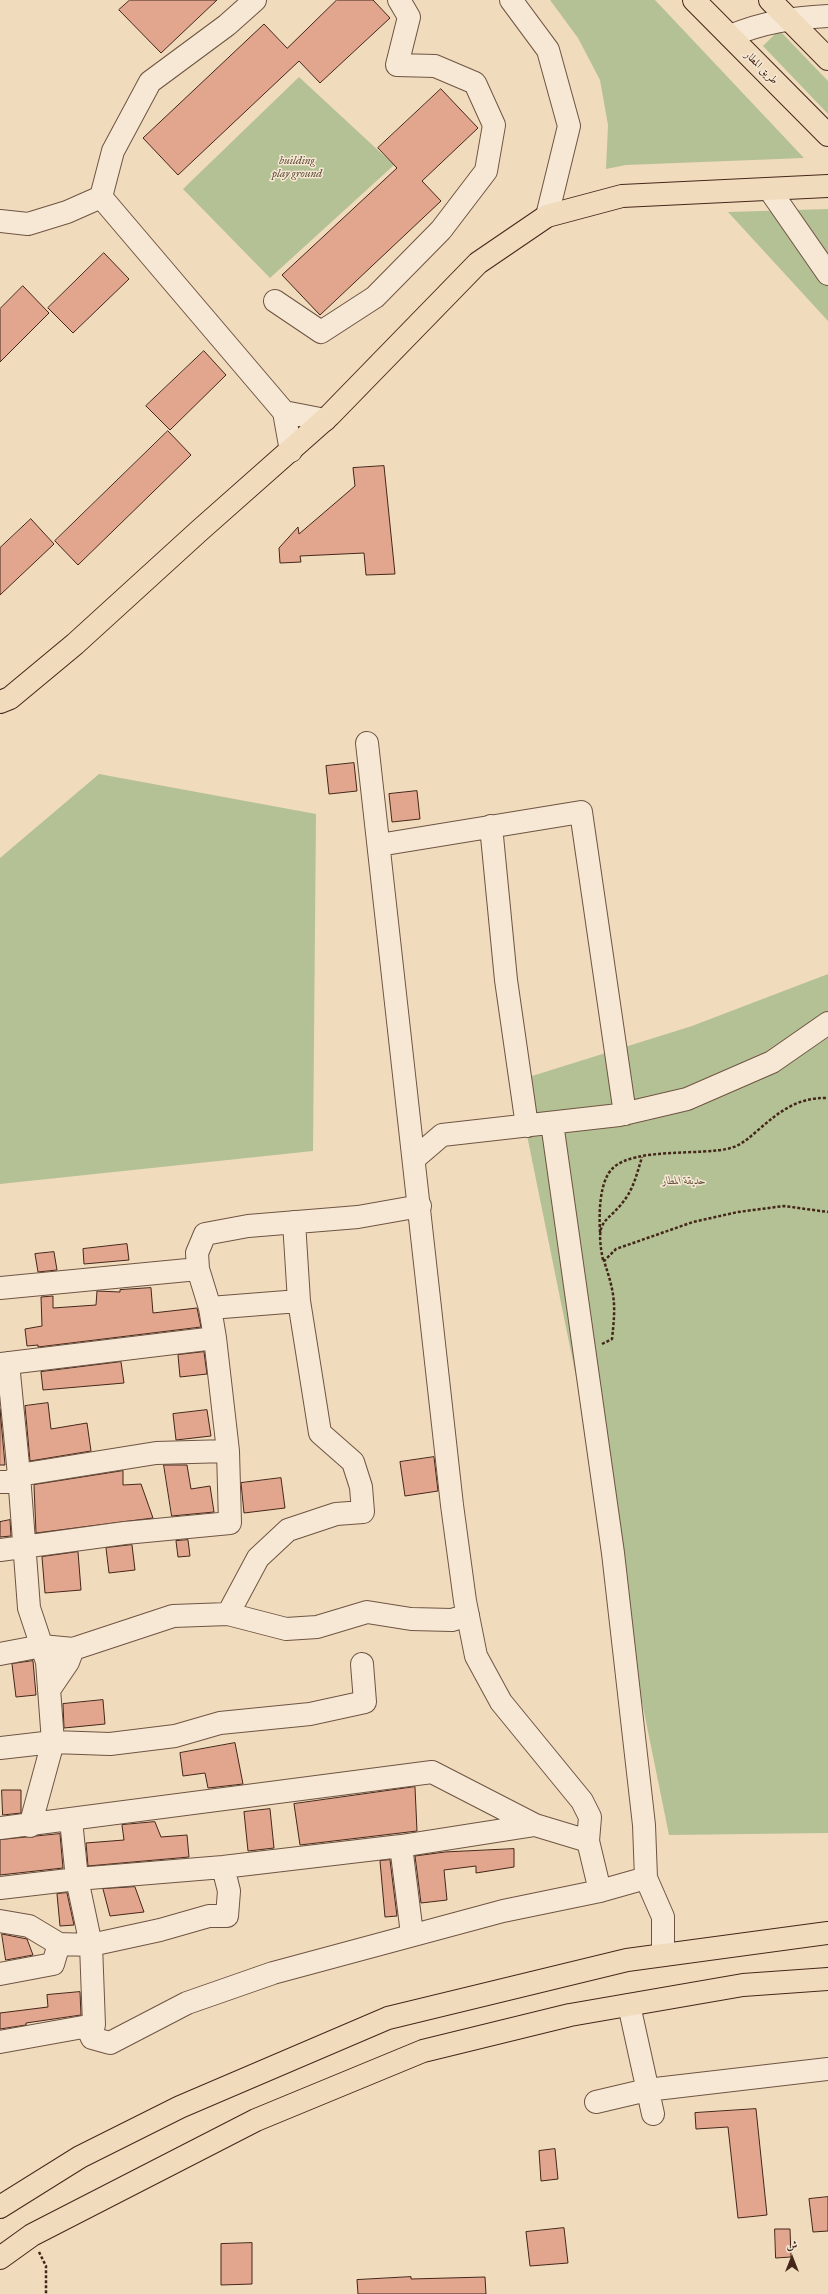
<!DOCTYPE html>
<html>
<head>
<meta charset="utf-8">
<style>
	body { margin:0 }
	#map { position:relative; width:828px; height:2294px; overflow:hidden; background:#f1dbbd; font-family:"IM FELL Great Primer",Amiri,serif }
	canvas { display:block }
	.north { position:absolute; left:772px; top:2238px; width:40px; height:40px; -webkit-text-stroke:3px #f6e8d4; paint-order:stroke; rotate:0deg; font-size:11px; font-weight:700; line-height:16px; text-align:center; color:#44271a }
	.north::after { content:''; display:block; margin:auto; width:14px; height:18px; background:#44271a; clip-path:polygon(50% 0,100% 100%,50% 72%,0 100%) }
</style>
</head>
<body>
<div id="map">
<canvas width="828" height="2294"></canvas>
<div class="north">ش</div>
</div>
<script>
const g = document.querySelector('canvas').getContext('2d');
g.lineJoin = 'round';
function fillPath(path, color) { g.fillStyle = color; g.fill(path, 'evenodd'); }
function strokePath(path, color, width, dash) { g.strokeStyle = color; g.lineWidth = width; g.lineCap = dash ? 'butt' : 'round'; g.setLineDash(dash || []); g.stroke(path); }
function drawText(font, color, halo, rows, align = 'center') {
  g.font = font + ' "IM FELL Great Primer",Amiri,serif'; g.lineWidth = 3; g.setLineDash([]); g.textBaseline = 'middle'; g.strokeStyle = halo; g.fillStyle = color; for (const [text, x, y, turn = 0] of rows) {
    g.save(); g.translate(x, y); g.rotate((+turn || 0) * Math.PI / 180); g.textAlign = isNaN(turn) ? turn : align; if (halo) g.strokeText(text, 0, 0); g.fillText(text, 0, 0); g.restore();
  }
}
fillPath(new Path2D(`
	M550,0H655L804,158L626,165L606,169L608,125L600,80L578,38Z
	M779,30L828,81V114L763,46Z
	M299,77L394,165L270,278L183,189Z
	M828,209V321L728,212Z
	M99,774L316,814L313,1151L0,1184V858Z
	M828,974V1833L669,1835L516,1081L692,1026Z`), '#b4c195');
const building = new Path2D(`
	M130,0H217L161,53L119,10Z
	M337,0H373L390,18L320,83L299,61L178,175L143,138L264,24L287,48Z
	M441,89L478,128L422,181L441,201L320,315L282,275L397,168L378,148Z
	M104,253L129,279L73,333L48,308Z
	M23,286L49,313L0,362V309Z
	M204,351L226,375L170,430L146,406Z
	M168,431L191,455L78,565L55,541Z
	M384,466L395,574L366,575L364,553L300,556L301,562L280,563L279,548L298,527L299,534L355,486L353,468Z
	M31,519L54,544L0,595V548Z
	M354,763L357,791L329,794L326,766Z
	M417,791L420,819L392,822L389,794Z
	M127,1244L129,1260L84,1264L83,1249Z
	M54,1252L57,1270L38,1272L35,1254Z
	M151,1288L153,1313L197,1308L201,1327L38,1347V1345L27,1346L25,1329L42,1326L41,1297L53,1296V1308L96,1305L97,1291L120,1292V1290Z
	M204,1352L207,1374L180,1377L178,1355Z
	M121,1362L124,1383L43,1390L41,1372Z
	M48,1403L51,1429L87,1423L91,1451L30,1461L25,1406Z
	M0,1409L5,1465H0Z
	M207,1410L211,1436L176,1440L173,1414Z
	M434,1457L438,1491L405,1496L400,1462Z
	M164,1465H187L191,1489L210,1486L214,1512L172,1516Z
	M123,1471V1485L141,1484L153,1518L36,1533L34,1485Z
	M281,1478L285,1508L244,1513L241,1483Z
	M10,1520L11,1536L0,1537V1522Z
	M188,1540L190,1556L178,1557L176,1541Z
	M132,1545L135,1570L109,1573L106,1548Z
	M78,1552L81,1590L45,1593L42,1557Z
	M33,1661L36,1695L16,1697L12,1664Z
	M103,1700L105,1724L64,1728L63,1704Z
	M235,1743L243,1784L208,1788L205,1773L183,1776L180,1753Z
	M415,1787L417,1831L300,1845L294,1804Z
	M2,1790H21V1813L3,1815Z
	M270,1809L274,1848L248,1851L244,1812Z
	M155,1822L161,1837L187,1835L189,1857L88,1866L86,1843L124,1840L122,1825Z
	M60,1834L63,1868L0,1875V1840Z
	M514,1849V1867L476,1873V1866L444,1870L447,1900L421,1903L415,1856L445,1852Z
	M390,1860L397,1916L385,1917L380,1861Z
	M135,1887L144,1912L110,1916L103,1889Z
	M67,1893L74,1925L60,1926L57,1894Z
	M2,1934L27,1939L33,1955L6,1960Z
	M80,1992L81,2015L26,2023V2025L0,2029V2013L48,2007L47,1995Z
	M756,2109L767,2215L738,2218L728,2127L696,2129L695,2113Z
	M555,2149L558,2179L541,2181L539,2151Z
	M828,2197V2231L813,2232L809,2199Z
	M564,2228L568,2263L530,2266L526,2232Z
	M775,2229H790L791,2257L776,2258Z
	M252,2243V2284L221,2285V2244Z
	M411,2277V2279L485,2277L486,2294H358L357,2280Z`);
fillPath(building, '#e2a58e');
strokePath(building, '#44271a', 1);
const minor = new Path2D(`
	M511,0L548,50L569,126L547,216
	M730,36C764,22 791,18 828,16
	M769,189L828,274
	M101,197L113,151L150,82L227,25L255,0
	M0,221L28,224L67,212L101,197L284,412
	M275,301L321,332L375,297L441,230L486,171L494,125L475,83L435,66L397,65L409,17L399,0
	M291,451L284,412L325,420
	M367,743L452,1505L465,1601L476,1656L501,1702L582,1801L590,1817L588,1841
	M491,826L506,980L527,1126
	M379,845L581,812L625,1114
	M552,1123L613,1553L644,1825L646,1878
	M414,1159L442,1135L619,1115L687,1099L772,1062L828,1023
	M0,1288L198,1269
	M210,1308L299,1301
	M8,1363L19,1475L29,1608L47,1662L53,1742L30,1826
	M0,1364L215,1338
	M0,1482H10L19,1475L156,1453L228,1451
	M0,1550L125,1533L230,1523L228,1451L215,1338L210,1308L198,1269L197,1253L205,1234L248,1226L358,1217L420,1206
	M228,1614L258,1558L288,1530L336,1514L363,1512L361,1487L353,1462L320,1433L299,1301L294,1222
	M0,1654L42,1646L73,1649L173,1616L228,1614L286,1629L317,1627L367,1612L411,1619L452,1620L468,1615
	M49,1690L68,1662L73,1649
	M0,1748L53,1742L110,1744L175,1736L220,1723L310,1714L365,1702L362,1664
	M0,1828L432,1772L535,1825
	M401,1846L412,1934
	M0,1888L77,1879L223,1867L401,1846L535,1825L588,1841L600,1891
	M0,1921L29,1926L59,1944
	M0,1974L53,1964L59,1944L91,1945L160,1930L209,1916H227L229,1891L223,1867
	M629,2005L653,2114
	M87,2027L92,2038L110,2043L187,2003L273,1973L503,1911L600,1891L646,1878L663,1917V1955
	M0,2042L94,2025L91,1945L77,1879L71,1820
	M596,2102L647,2090L828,2069`);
const major = new Path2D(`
	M0,702L10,698L75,644L199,531L330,415L478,263L547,216L622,196L828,186`);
const highway = new Path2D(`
	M694,0L828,135
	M770,0L828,59
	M0,2207L80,2157L180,2107L388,2018L627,1960L828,1933
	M0,2258L32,2235L256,2120L423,2051L570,2015L743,1985L828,1979`);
strokePath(minor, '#6f5443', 24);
strokePath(major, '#44271a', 24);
strokePath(highway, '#44271a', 24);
strokePath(new Path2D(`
	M600,1232C599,1214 599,1181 613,1168C635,1147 701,1156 731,1148C741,1145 749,1138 757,1131C779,1112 797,1097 828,1098
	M603,1260C594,1214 607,1227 628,1195C635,1183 638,1170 642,1157
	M602,1344L612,1339C616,1304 615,1294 604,1261L616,1249L693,1222L738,1212L784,1206L828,1212
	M39,2252L46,2266V2294`), '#44271a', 2.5, [3, 2]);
strokePath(minor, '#f6e8d4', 22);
strokePath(major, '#f1dbbd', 22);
strokePath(highway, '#f1dbbd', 22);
drawText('11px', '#44271a', '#f6e8d4', [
	["طريق المطار",761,68,45]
]);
drawText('italic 11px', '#604e39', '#f6e8d4', [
	["building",297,161],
	["play ground",297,174],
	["حديقة المطار",684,1181]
]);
</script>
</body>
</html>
